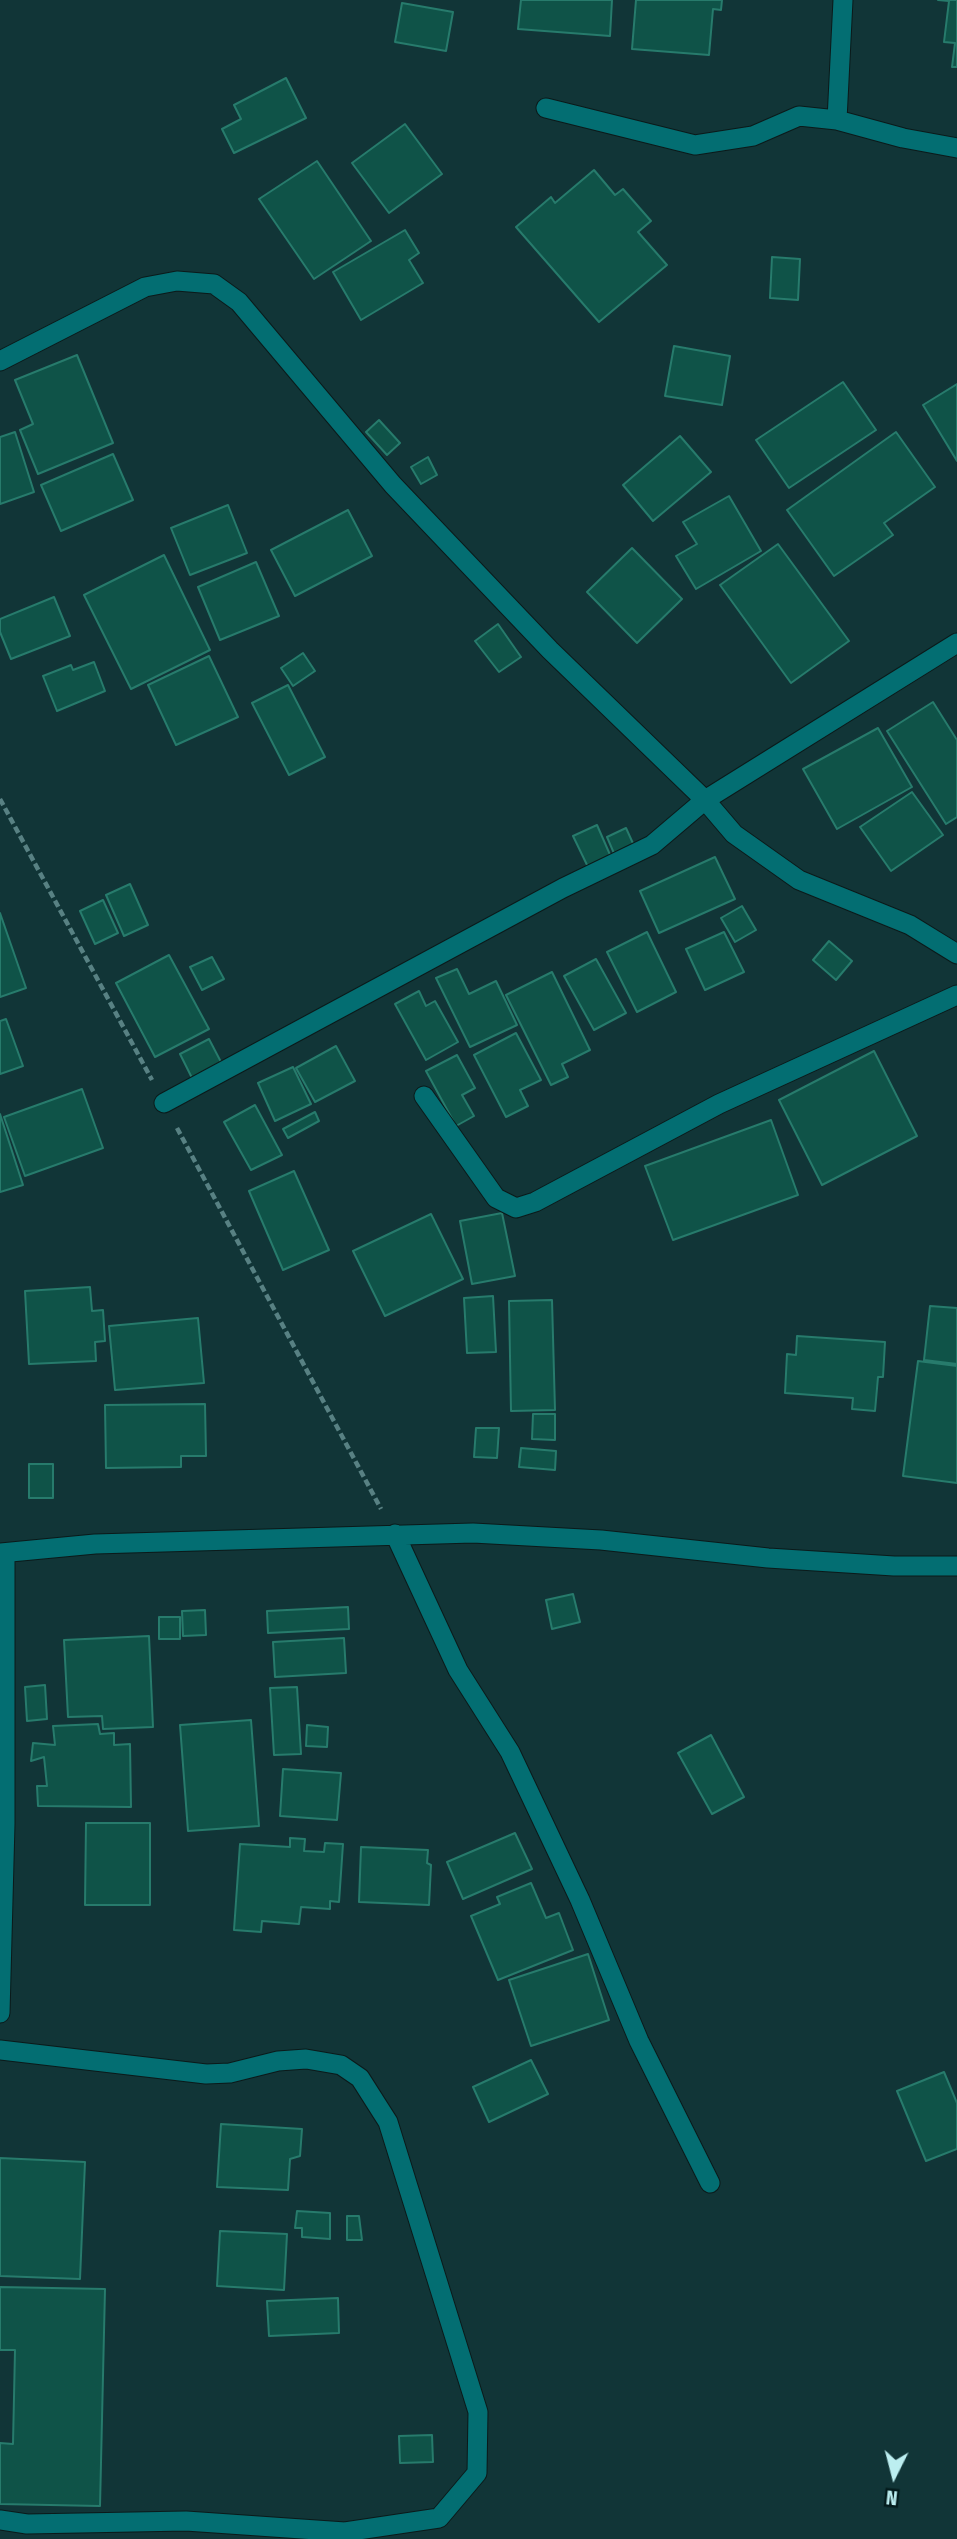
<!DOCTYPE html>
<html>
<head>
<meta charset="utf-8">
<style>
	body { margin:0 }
	#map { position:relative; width:957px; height:2539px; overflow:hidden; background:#113537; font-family:"Fira Sans Condensed",sans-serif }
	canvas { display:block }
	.north { position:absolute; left:859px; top:2441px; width:70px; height:70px; -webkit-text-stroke:5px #031b1c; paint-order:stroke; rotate:186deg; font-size:19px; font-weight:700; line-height:28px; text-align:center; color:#bceef0 }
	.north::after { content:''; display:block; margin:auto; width:24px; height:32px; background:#bceef0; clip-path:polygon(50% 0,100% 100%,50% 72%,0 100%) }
</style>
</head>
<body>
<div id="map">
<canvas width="957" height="2539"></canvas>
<div class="north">N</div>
</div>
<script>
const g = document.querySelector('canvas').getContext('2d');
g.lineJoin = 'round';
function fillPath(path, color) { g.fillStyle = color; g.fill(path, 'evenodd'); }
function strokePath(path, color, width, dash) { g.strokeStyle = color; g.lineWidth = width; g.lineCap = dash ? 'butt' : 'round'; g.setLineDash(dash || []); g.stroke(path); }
const building = new Path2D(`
	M521,0H612L610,36L518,29Z
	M636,0H722L721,10L713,9L709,55L632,49Z
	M938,0H957V67H952L955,43L944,42L949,1Z
	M402,3L453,12L446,51L395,42Z
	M286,78L306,118L234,153L222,129L241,119L234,105Z
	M405,124L442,174L389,213L352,163Z
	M317,161L371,241L314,279L259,199Z
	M594,170L615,195L623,189L651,221L638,232L667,265L599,322L516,227L551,197L555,203Z
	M405,230L419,253L409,260L423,283L361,320L333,272Z
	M772,257L800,259L798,300L770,298Z
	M674,346L730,356L722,405L665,396Z
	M77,355L113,443L38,474L20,430L33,424L15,380Z
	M843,382L876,430L789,488L756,440Z
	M957,384V461L923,405Z
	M379,420L400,443L387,455L366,432Z
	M15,432L34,492L0,504V437Z
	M896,432L935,487L884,523L893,535L834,576L787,510Z
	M680,436L711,472L653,521L623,485Z
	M113,454L133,500L61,531L41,485Z
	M428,457L437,475L421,484L411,467Z
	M729,496L761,551L696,589L676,556L697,544L683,522Z
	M228,505L247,553L190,575L171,528Z
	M348,510L372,556L295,596L271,550Z
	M778,544L849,641L791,683L720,585Z
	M632,548L682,599L637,643L587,592Z
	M164,555L210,650L131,689L84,595Z
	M256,562L279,616L220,640L198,587Z
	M54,597L70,636L11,659L0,632V619Z
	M498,624L521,657L499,672L475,641Z
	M303,653L315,671L293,686L281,668Z
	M209,656L238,717L176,745L148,685Z
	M94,662L105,691L57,711L43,676L71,665L73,670Z
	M288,685L325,757L289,775L252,703Z
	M933,702L957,740V817L946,824L887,731Z
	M878,728L912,787L837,829L803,769Z
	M912,792L943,835L891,871L860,827Z
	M597,825L611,857L588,867L573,836Z
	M626,828L636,850L616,858L607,837Z
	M715,857L735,899L659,933L640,891Z
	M130,884L148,925L124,936L106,895Z
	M103,900L118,933L95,944L80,911Z
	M742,906L756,930L735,942L721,918Z
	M0,913L26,988L0,997Z
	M647,932L676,992L637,1012L607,952Z
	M724,932L744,972L705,990L686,949Z
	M829,941L852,961L836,980L813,960Z
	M169,955L209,1029L155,1057L116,983Z
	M212,957L224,979L202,990L190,967Z
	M596,959L626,1013L594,1030L564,976Z
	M457,969L469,994L496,981L517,1025L470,1047L436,978Z
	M552,972L590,1050L562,1064L568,1077L551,1085L506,995Z
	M419,991L426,1006L435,1001L458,1042L426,1060L395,1004Z
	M6,1019L23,1066L0,1074V1021Z
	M516,1033L541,1080L520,1090L528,1106L506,1117L474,1055Z
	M209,1039L221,1062L192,1078L180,1054Z
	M336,1046L355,1081L315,1102L296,1068Z
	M874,1051L917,1136L822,1185L779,1100Z
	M457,1055L475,1088L462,1095L474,1116L456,1126L426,1071Z
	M293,1067L311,1104L275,1121L258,1083Z
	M82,1089L103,1148L25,1176L4,1117Z
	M255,1105L282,1155L251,1170L224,1122Z
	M315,1112L319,1121L288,1138L283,1129Z
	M0,1114L23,1185L0,1192Z
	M771,1120L798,1195L673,1240L645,1166Z
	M294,1171L329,1250L283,1270L249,1191Z
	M502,1213L515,1276L472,1284L460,1221Z
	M431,1214L463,1279L385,1316L353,1251Z
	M90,1287L92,1311L103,1310L105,1341L95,1342L96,1361L29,1364L25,1291Z
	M493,1296L496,1352L467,1353L464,1298Z
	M552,1300L555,1410L511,1411L509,1301Z
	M930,1306L957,1308V1364L924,1360Z
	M198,1318L204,1383L115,1390L109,1326Z
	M797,1336L885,1342L883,1377H878L875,1411L852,1409L853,1398L785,1393L787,1354L796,1355Z
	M918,1361L957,1366V1483L903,1476Z
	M205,1404L206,1456H181V1467L106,1468L105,1405Z
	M533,1414H555V1440L532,1439Z
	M476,1428H499L497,1458L474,1457Z
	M521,1448L556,1451L555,1470L519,1467Z
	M29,1464H53V1498H29Z
	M573,1594L580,1622L552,1629L546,1600Z
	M348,1607L349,1629L268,1633L267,1611Z
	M205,1610L206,1635L183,1636L182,1611Z
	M159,1617H180V1639H159Z
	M149,1636L153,1727L103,1729L102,1716L68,1717L64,1640Z
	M344,1638L346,1673L275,1677L273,1642Z
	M45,1685L47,1719L27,1721L25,1687Z
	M297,1687L301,1754L274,1755L270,1688Z
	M251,1720L259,1826L188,1831L180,1725Z
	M98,1724L100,1734L114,1733V1745L130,1744L131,1807L38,1806L37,1786H47L44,1757L31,1761L33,1743L55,1745L53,1726Z
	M307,1725L328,1727L327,1747L306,1746Z
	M711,1735L744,1797L712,1814L678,1753Z
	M283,1769L341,1773L337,1820L280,1816Z
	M86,1823H150V1905H85Z
	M515,1833L532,1869L463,1899L447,1862Z
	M290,1838L305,1839L304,1851L324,1852L325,1843L343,1844L339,1902L330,1901V1909L301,1907L299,1924L262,1921L261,1932L234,1930L240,1844L290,1847Z
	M361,1847L428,1850L427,1863L431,1865L429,1905L359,1902Z
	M531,1883L546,1918L559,1913L573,1950L498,1980L471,1916L500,1904L497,1897Z
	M588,1954L609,2020L531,2046L509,1980Z
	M531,2060L548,2094L489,2122L473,2087Z
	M944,2072L957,2103V2149L926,2161L897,2091Z
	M221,2124L302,2129L300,2156L290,2159L288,2190L217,2187Z
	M0,2158L85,2162L80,2279L0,2276Z
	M297,2211L330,2213V2239L302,2237V2228H295Z
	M347,2216H359L362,2240H347Z
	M220,2231L287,2234L284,2290L217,2286Z
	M0,2287L105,2289L100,2506L0,2504V2443L13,2444L15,2350H0Z
	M338,2298L339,2333L269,2336L267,2301Z
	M432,2435L433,2462L400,2463L399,2436Z`);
fillPath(building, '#0f5348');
strokePath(building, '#277b6c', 2);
const minor = new Path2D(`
	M546,108L695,145L753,136L799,116L837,120L903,138L957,148
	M837,120L843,0
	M0,361L145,287L177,281L214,284L239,302L393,485L550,650L705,800L734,834L799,880L910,925L957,954
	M424,1096L496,1198L516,1208L535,1202L719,1104L957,995
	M164,1103L563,888L652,845L705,800L957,643
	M395,1534L458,1670L510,1752L580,1900L639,2041L710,2183
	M0,1553L95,1544L473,1533L601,1540L768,1558L894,1566H957
	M0,2013L5,1824V1553
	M0,2050L206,2074L230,2073L278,2061L306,2059L341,2065L360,2078L388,2122L478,2412L477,2473L439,2518L345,2532L186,2521L27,2524L0,2520`);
strokePath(minor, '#0b1a1a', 21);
strokePath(new Path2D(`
	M0,799L152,1080
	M177,1128L381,1509`), '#588183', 4.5, [7, 3.5]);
strokePath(minor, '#036e72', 19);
</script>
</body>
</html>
